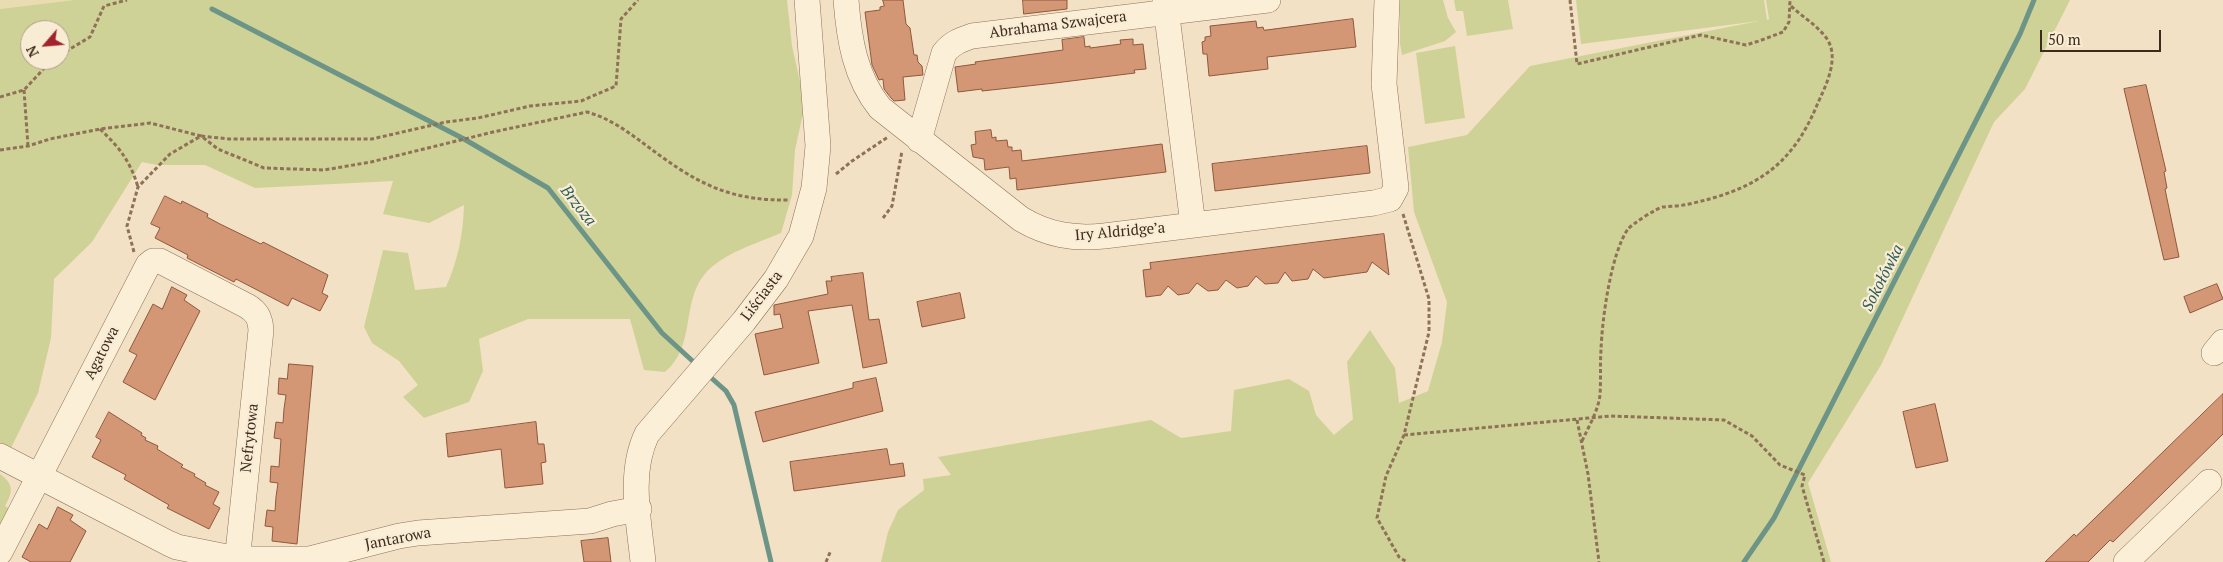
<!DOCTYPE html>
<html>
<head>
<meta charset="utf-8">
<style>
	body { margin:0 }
	#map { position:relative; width:2223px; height:562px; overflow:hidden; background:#f2e1c4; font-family:"PT Serif",serif }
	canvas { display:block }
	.north { position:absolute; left:20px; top:20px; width:50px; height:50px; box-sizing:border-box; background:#f9ecd4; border:1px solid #ae9f8b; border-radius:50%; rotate:243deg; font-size:14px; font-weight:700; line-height:20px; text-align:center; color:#3d2b1e }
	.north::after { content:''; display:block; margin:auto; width:18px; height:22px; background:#a3232c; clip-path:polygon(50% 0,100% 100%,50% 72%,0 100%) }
	.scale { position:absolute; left:2040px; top:30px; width:121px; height:22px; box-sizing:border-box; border:2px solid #3d2b1e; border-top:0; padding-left:6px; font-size:15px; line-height:18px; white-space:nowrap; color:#3d2b1e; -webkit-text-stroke:4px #f9ecd4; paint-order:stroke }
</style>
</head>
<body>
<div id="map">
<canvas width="2223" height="562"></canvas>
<div class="north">N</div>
<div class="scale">50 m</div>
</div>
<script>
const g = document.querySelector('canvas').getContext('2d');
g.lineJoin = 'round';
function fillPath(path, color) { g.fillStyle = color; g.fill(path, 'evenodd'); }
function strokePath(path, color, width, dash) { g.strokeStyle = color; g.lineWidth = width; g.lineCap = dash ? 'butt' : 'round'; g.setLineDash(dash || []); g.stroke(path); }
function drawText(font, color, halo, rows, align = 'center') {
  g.font = font + ' "PT Serif",serif'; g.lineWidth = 4.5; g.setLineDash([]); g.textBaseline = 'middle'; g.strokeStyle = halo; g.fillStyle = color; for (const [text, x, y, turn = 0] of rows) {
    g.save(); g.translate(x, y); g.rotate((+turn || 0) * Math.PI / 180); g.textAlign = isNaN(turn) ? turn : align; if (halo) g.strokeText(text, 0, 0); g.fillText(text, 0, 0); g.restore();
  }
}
fillPath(new Path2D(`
	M0,0H74L0,9Z`), '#e9dcb0');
fillPath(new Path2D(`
	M74,0H787L792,46L805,104L795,150L792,195L781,233C756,244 722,253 704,275C681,304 696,346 665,372L644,370L630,319H528L479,339L483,371L469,402L424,418L403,397L418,385L399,361L372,343L364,327L383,250L408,253L415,290L446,287C458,260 463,235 464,205L429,223L383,214L393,181L255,188L205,165H157L142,162L92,242L54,279L51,338L38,393L10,450L0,445V9ZM30,30H60V60H30Z
	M1400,0H1443L1448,18L1456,32L1445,41L1402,55L1400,44Z
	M1454,0H1508L1513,29L1467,36L1463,11H1456Z
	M1576,0H1764L1767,20L1769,19L1766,0H2070L2025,89L1994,122L1881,365L1808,483L1831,562H881L888,532L898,510L924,490L923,479L951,475L938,457L1151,420L1181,438L1231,431L1234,390L1289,379L1309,391L1316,415L1334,435L1353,419L1347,362L1370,330L1395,368L1399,403L1428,391L1442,342L1447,302L1414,212L1408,147L1467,135L1530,66L1759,21L1581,44Z
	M1455,46L1465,118L1425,124L1416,53Z
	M0,474C14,484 13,492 5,506L12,510L0,533Z`), '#cfd296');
strokePath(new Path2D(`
	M212,9L464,139L548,188L662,333L698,366
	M708,375L726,391L734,405L771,562
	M1744,562L1774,518L2020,34L2034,0`), '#6c9487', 5);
const building = new Path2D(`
	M883,0H903L906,24L910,28L914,55H917L918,62L922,66L923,75L903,77L905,100L894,101L891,98L884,89L883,79L879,80L872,65L865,12L880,10V7L884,6Z
	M1023,0H1067V9L1024,14Z
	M1353,19L1356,47L1267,57L1268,69L1209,76L1207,54H1203L1202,42L1205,41V37L1211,36L1210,26L1256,21L1257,28L1263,27L1264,30Z
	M1084,37L1085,47L1090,46V48L1121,44L1120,40L1133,39V45L1143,44L1146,69L1134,70L1135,73L1055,83L982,91V89L958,92L955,67L976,64L975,62L1063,50L1062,40Z
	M2146,85L2166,171L2164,172L2167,188L2165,189L2179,257L2164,260L2124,89Z
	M991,130L992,138L996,137V141L1007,140L1008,147H1012V151L1021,150L1022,161L1162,144L1166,172L1017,190L1016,178L1010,179L1009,167L985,170L984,159L973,157L971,145L976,144L975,132Z
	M1367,146L1370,173L1215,191L1212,164Z
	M165,196L181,204L182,201L208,214L207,217L220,224L261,244L263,242L328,275L322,293L328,296L320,311L292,298L288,306L236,279L234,282L187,258L188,255L155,238L160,228L151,224Z
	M1384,234L1389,275L1372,262L1367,272L1324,278L1313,269L1308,279L1292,281L1285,272L1278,283L1265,284L1256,276L1248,286L1237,288L1226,280L1218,290L1208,291L1197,283L1189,293L1178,295L1168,286L1161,295L1146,297L1143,270L1151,269L1150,263Z
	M863,273L869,320L879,319L887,363L863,368L852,305L808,311L819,363L764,375L755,334L783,328L780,314L774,315V305L828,294L826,281H832L831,277Z
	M2217,284L2223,299L2190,313L2184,297Z
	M172,287L187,295L184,300L200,311L155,400L123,382L137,355L129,351L153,304L162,309Z
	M960,293L965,318L922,327L917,302Z
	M289,364L313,366L297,544L272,541L273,527L265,526L267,510L275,511L276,497L278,483L270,482L271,466L279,467L281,439L274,438L276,422L283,423L284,409L286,395L278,394L279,378L287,379Z
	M876,378L883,411L763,442L755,412L853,388V383Z
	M2223,394V434L2113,542L2110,540L2088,562H2045L2074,534L2076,536Z
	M1935,404L1948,461L1916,468L1903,412Z
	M109,412L142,433L141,435L146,438L145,440L158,446L157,449L183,465L181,467L195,474L194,476L206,483L205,485L219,492L213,504L220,508L209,529L167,508L169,505L124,479L126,475L92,457L101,440L96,437Z
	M536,422L538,444H544L546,462L541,463L543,484L505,488L501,449L448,457L446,434Z
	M887,449L890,465L903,463L905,476L794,491L790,462Z
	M58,507L73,515L70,520L86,531L70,562H31L22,557L39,524L47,529Z
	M608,538L611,562H584L581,541Z`);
fillPath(building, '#d39776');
strokePath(building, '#90573c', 1);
const minor = new Path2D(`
	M846,0C849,39 855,77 880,108L1021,219C1048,235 1073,239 1104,236L1374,203L1390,199L1396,188L1384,84L1387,0
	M1165,0L1193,225
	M919,140L944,53C952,43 960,40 972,36L1268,0
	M2214,353L2223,342
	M0,456L168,543L177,547L237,559H309L399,536L418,533L590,521L612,514L639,509
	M0,552L148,265L153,261H160L247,306C257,312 260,318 261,330L237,562
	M643,562C639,521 628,473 647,434L744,321L776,279L801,236L814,188L818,146L807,0
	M2126,562L2209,482`);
strokePath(minor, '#8f7158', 26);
strokePath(new Path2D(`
	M1570,0L1577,64L1701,35L1746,45L1759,41L1783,32L1789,22L1790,0
	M60,55L90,37L104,6L127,0
	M24,90L28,146
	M0,97L24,90L52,60
	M100,129C120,148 130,161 138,187
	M0,150L28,146L50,139L100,129L150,123L201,136L218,149L264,168L324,170L371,162L493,132L587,112C616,120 638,140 662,157C705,188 737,201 790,200
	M836,174L852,161L888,137
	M1403,214L1429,299V332L1404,435L1386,476L1377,518L1399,557L1407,562
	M883,218L892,206L902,151
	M134,252L127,226L138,187L170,154L201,136L229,139H372L446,122L478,118L530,106L581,101L616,86L621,19L638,0
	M1577,420L1588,474L1599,562
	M1404,435L1611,416L1724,420L1752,436L1780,465L1805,475L1802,486L1824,562
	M1582,441C1589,426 1598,411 1600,395C1601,380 1600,365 1601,350C1602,319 1611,253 1628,229C1632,224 1657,208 1663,207C1672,206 1681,206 1689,204C1753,190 1791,168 1817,105C1826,85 1842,55 1824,35C1814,23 1801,16 1790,5
	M826,562L831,550`), '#8f7158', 3, [4, 2.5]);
strokePath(minor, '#fcefd8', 25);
drawText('15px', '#3d2b1e', '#f9ecd4', [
	["Abrahama Szwajcera",1058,25,-7],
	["Iry Aldridge’a",1120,232,-5],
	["Liściasta",762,296,-53],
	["Agatowa",102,353,-63],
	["Nefrytowa",250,438,-84],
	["Jantarowa",398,539,-11]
]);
drawText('italic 16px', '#2c5e58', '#f9ecd4', [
	["Brzoza",578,206,52],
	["Sokołówka",1883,278,-63]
]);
</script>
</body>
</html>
